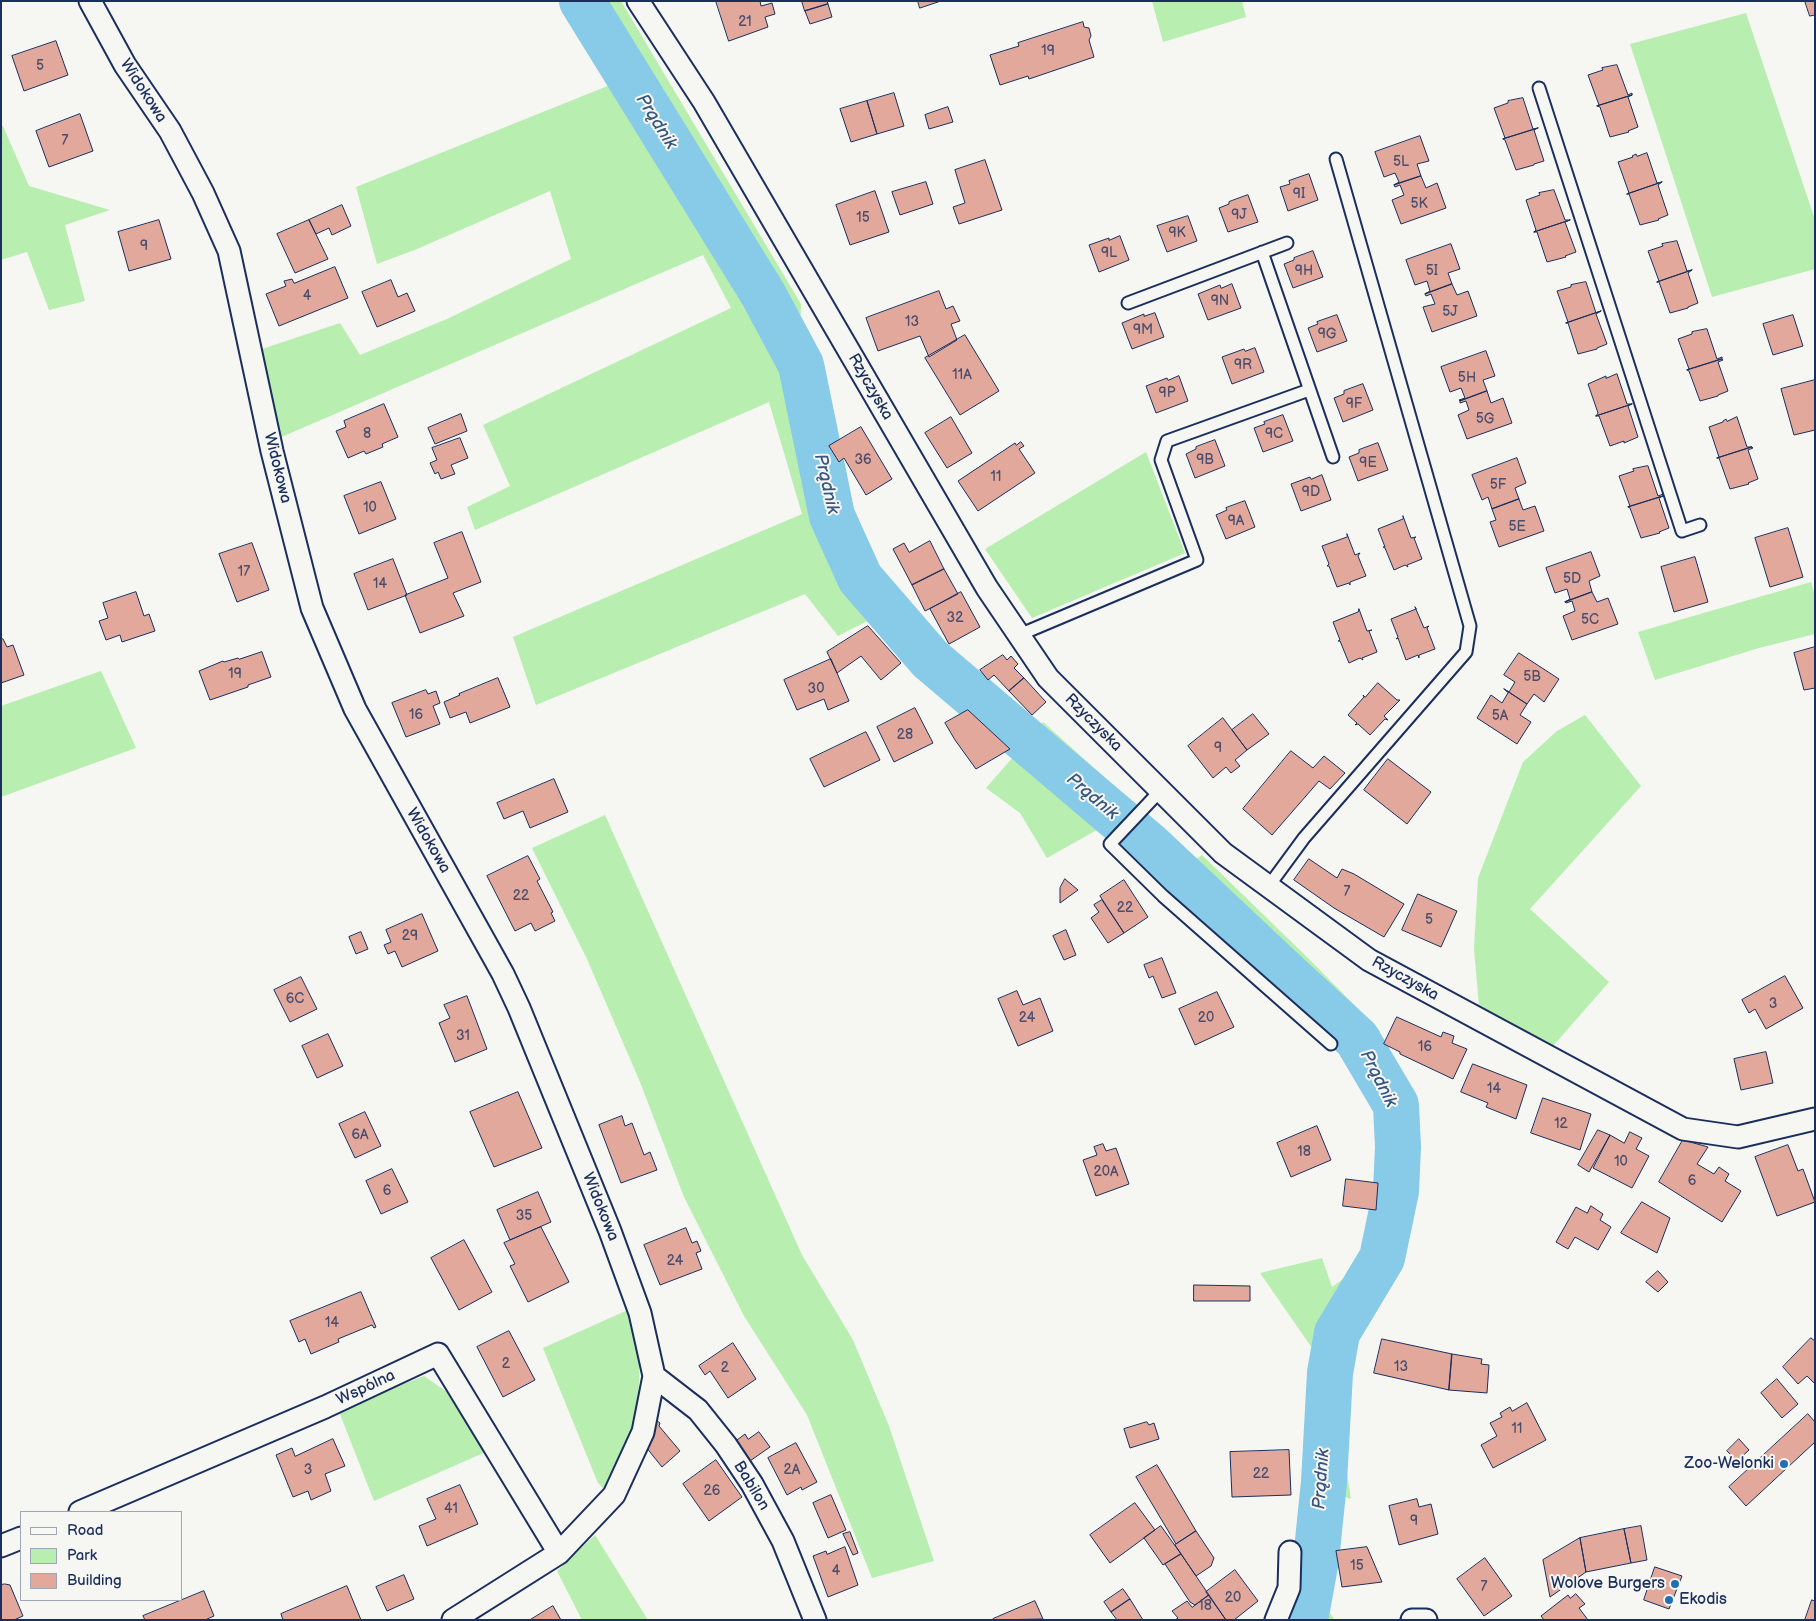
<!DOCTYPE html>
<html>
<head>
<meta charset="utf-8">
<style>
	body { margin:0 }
	#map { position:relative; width:1816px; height:1621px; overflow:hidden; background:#f6f6f2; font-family:"Balsamiq Sans",sans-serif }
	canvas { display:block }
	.frame { position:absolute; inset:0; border:2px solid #1b2f5e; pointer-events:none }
	.legend { position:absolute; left:20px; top:1511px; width:162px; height:90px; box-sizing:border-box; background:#f6f6f2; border:1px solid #9ea6b7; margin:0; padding:6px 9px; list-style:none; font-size:15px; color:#1b2f5e }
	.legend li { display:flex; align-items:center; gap:10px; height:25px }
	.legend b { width:25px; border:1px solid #9ea6b7 }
</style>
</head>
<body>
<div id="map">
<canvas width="1816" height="1621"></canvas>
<div class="frame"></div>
<ul class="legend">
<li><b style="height:6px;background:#f6f6f2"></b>Road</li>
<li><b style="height:14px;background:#b8eeb0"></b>Park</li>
<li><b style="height:14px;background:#e1a89b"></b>Building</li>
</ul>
</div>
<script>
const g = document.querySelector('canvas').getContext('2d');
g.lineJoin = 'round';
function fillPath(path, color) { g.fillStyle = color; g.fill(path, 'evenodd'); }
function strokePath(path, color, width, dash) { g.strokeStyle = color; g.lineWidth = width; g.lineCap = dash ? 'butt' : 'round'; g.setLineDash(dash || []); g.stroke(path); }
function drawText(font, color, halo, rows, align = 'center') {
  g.font = font + ' "Balsamiq Sans",sans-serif'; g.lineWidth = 4; g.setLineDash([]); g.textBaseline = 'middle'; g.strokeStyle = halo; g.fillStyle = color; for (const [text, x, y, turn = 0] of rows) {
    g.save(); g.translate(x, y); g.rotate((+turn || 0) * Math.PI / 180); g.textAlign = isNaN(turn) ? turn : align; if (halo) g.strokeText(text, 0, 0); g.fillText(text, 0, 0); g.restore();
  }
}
fillPath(new Path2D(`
	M558,1H621L801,304L800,334L833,488L851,546L892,609L910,607L944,659L922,669L902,642L877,616L838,636L805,594L536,705L513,637L802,514L769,402L475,530L467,507L510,486L483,425L731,308L703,255L277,439L259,350L340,323L360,355L447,319L571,259L550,191L417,249L377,264L356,187L610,85Z
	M1152,1H1242L1246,17L1163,42Z
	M1746,13L1815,220V269L1712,297L1630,44Z
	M1,126H3L29,186L110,210L65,225L85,301L49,310L27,252L1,260Z
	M1146,452L1185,553L1032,618L985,549Z
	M1811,582L1815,596V634L1759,648L1655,680L1638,632Z
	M101,671L136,748L1,797V706Z
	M977,676L1037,729L1043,722L1133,803L1104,826L1047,858L1020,813L986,788L1020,749L954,687Z
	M1585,715L1641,786L1530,909L1609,982L1553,1046L1479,1006L1474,949L1478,878L1523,762L1557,731Z
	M605,815L802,1255L853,1340L889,1426L934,1561L872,1578L807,1415L744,1316L684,1197L640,1082L587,959L532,848Z
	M1148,815L1186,866L1202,855L1308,958L1380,1031L1375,1045L1401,1104L1410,1175L1402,1239L1378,1293L1366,1328L1355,1327L1342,1442L1351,1499L1334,1493L1311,1479L1319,1358L1260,1273L1322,1258L1332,1287L1369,1261L1384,1223L1390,1161L1386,1119L1356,1058L1301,1000L1121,842Z
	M630,1309C630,1328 635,1337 638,1354C642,1383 636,1418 627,1445C622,1461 612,1475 604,1489L598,1483L543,1348Z
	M424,1376L447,1392L488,1451L374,1501L338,1409Z
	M1310,1493L1332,1507L1319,1598L1335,1620H1283C1304,1578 1307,1539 1310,1493Z
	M595,1535L648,1620H582L557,1571Z`), '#b8eeb0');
strokePath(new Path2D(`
	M582,1L763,294L801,365L832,516L860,578L930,659L1149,845L1284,972L1357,1039L1396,1105L1398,1147L1396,1191L1382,1258L1337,1333L1330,1373L1324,1482L1316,1560L1305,1620`), '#87cbe8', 46);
const building = new Path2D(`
	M716,1H760L761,6L772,3L775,14L765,17L768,27L729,41Z
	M802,1H827L828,4L805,11Z
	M918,1H941L920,8Z
	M1805,1H1815V15L1810,16Z
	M828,4L832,17L810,24L805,11Z
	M1083,22L1084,27L1089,28L1091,36L1089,40L1094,57L1029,79L1028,76L1000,85L990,55L1019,46L1018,43Z
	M56,41L68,75L24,91L12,56Z
	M1617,65L1628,95L1632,93V95L1597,106L1599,105L1588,75L1603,70L1602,68Z
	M894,93L904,126L877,134L867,101Z
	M1632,95L1628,97L1638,127L1628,131L1629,132L1610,137L1600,107L1597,106Z
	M1523,98L1533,129L1538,128L1503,139L1505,138L1494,108L1508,103V101Z
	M867,101L877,134L851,142L840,109Z
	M948,107L953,122L929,129L925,115Z
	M80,114L93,151L49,167L36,131Z
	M1538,128L1534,130L1544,161L1534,164V165L1516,170L1505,140L1503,139Z
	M1420,136L1429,161L1417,164L1421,176L1394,185L1399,182L1395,173L1384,177L1375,152Z
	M1647,153L1657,183L1662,182L1627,194L1629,193L1618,162L1633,157L1632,156L1636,154L1637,156Z
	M985,160L1002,210L959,224L953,207L965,203L955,170Z
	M1309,174L1318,200L1288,211L1280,187L1290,184L1289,181Z
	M1421,176L1426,188L1437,183L1446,208L1401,224L1392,200L1404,195L1400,185L1395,187L1394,185Z
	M926,182L933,204L900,215L892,192Z
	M1662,182L1658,185L1668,215L1658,219L1659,220L1640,225L1629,194H1627Z
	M1554,190L1565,220H1570L1534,232L1536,230L1526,200L1540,195L1539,193Z
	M875,191L889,232L850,245L836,205Z
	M1248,195L1258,222L1228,232L1219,208L1229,204V202Z
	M342,205L351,226L332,235L329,228L316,234L309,220Z
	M1188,216L1197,241L1167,252L1157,226Z
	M159,220L171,259L129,271L118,232Z
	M309,220L328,259L295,273L277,234Z
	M1570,220L1565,222L1576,252L1565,256L1566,257L1547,262L1537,232H1534Z
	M1120,236L1129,260L1099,272L1089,245L1109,238V240Z
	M1677,241L1687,271L1692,270L1657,282L1659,281L1648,251L1663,246L1662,244Z
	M1451,244L1460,269L1448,273L1452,284L1425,294L1430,291L1427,281L1415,285L1406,260Z
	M1313,251L1323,277L1293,288L1284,264L1294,260V258Z
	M335,267L348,298L279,326L266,294L286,286L284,281L292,279L294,283Z
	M1692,270L1688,273L1698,303L1688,307V308L1670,313L1659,282H1657Z
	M391,280L398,297L407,293L415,311L377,327L362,292Z
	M1586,282L1596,313L1601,311L1566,323L1568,322L1557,291L1571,287V285Z
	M1232,284L1241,308L1208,320L1198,294L1220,285L1221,288Z
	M1452,284L1457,295L1468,291L1477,316L1432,332L1423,307L1435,304L1431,294L1426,296L1425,294Z
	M939,291L946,309L953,306L960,321L951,324L957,340L929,357L920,336L878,351L866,318Z
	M1601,311L1596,314L1607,344L1597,348V349L1578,354L1568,323H1566Z
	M1155,313L1164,337L1132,349L1122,323L1144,314V316Z
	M1337,315L1347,341L1317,352L1308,328L1318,324L1317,322Z
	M1793,315L1803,346L1773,355L1763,324Z
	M1707,329L1717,359L1722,357V359L1687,370L1689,369L1678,339L1692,334V332Z
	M965,335L999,391L960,415L925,358Z
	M1255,348L1264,372L1232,384L1222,357L1244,349L1245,351Z
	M1486,351L1495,376L1483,380L1487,391L1460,401L1459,400L1465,398L1461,388L1450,392L1441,367Z
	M1722,359L1723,360L1718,362L1728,391L1718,395V396L1700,401L1689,371L1687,370Z
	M1617,374L1627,404H1632L1596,416L1598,413L1588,384L1606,376V378Z
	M1179,376L1188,401L1156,413L1146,386L1167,378L1168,380Z
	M1815,380V430L1794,435L1781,389Z
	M1363,384L1373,410L1343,422L1334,398L1344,394V391Z
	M1487,391L1491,403L1503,398L1512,423L1467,439L1458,415L1469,410L1466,401L1460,403V401Z
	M384,404L398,437L382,444L383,447L366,454L364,451L348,458L336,431L346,427L344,421Z
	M1632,404L1628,406L1638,437L1624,443V441L1610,446L1599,416H1596Z
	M461,414L467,431L435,444L428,428Z
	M1283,415L1293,441L1263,452L1254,428L1265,424L1264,422Z
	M951,417L972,453L947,468L925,433Z
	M1737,417L1747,447H1752L1717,458L1719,457L1709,427L1723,422V421L1726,419L1727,421Z
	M861,427L892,479L866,495L844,458L839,462L829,446Z
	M460,438L468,458L451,465L455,474L441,479L438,472L435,474L430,463L437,460L432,448Z
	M1215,440L1225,466L1195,478L1186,454L1196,449V447Z
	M1021,442L1024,446L1019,449L1035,473L978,511L958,481L1015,443L1016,445Z
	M1378,443L1388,470L1358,481L1349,457L1359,453V450Z
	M1752,447L1753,448L1748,450L1758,479L1748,483L1749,484L1730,489L1719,458H1717Z
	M1517,458L1526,483L1515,488L1519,499L1492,509L1488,497L1482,500L1472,475Z
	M1648,466L1658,496L1663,494V496L1628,507L1630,506L1619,476L1634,471L1633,469Z
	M1322,475L1331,500L1301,511L1291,484L1310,477L1311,479Z
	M381,482L396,519L359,534L344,496Z
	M1663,496L1659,498L1669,528L1659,532L1660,533L1641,538L1630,508L1628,507Z
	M1519,499L1523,510L1535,506L1544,531L1499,547L1490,522L1496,520L1492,509Z
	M1245,501L1255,527L1226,539L1216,515L1227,510L1226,508Z
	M1403,516L1411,538L1416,537L1414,538L1422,559L1407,565L1408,567L1405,565L1394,570L1385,548L1383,547H1385L1378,529L1403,519Z
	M1788,528L1803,577L1770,587L1755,538Z
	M462,532L481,582L453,593L464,616L420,633L405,595L448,578L434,543Z
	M1347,534L1355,555L1360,553L1358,556L1366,576L1350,582V585L1349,583L1337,587L1329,566H1327L1329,564L1322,546L1347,537Z
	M930,541L944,569L912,585L893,549L904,543L909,552Z
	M252,543L269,590L237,602L219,554Z
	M1591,552L1600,576L1589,581L1592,592L1565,602L1570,599L1567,589L1555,593L1546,568Z
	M1695,557L1708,602L1674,612L1661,567Z
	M393,559L407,595L368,610L354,574Z
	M944,569L958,594L925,611L912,585Z
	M136,592L144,616L149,614L155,631L122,642L120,635L106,640L99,621L108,618L103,603Z
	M961,592L980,627L949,644L930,609Z
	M1592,592L1597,602L1608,598L1618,624L1572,640L1563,616L1575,611L1572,601L1566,603L1565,602Z
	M1415,607L1424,628L1429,626L1427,628L1435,649L1419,655V658L1418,655L1406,660L1398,638L1396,639L1398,637L1391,619L1416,609Z
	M1359,609L1367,631L1372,630L1369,631L1377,652L1362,658L1363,660L1360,658L1349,663L1340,641H1338L1340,640L1333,622L1358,612Z
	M868,626L901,663L881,680L861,656L837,673L827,652Z
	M3,639L7,647L13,645L24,675L1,683V640Z
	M1815,647V688L1804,690L1794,653Z
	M262,652L271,677L248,685V687L210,700L199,671L223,661L224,662L238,658L239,659Z
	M1519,653L1559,679L1544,702L1534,694L1527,704L1504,689L1509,692L1515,682L1504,675Z
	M1003,655L1007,660L1011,656L1018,664L1014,668L1024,678L1009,691L994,675L988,680L980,670Z
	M831,659L849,701L828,710L824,699L797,710L784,680Z
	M498,678L510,707L470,723L466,712L450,718L444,702L460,695L459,694Z
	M1024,678L1046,702L1032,715L1009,691Z
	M1378,683L1397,700H1400L1384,716L1388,720L1385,719L1370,735L1358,724L1355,725L1357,723L1348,715L1364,697L1363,695L1365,697Z
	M1504,689L1527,704L1520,715L1531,722L1517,744L1477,718L1491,695L1502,703L1508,693Z
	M426,690L428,694L436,691L440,703L433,706L440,724L406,737L392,703Z
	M915,708L933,743L894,762L877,727Z
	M968,710L1010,749L976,769L955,740L945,723Z
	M1253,714L1269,734L1247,750L1232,730Z
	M1223,718L1247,750L1235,760L1240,766L1231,773L1226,767L1213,778L1188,746Z
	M866,732L880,760L824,787L810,759Z
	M1291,751L1313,768L1324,756L1345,773L1330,789L1319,781L1272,835L1243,809Z
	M1388,759L1431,792L1407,824L1364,790Z
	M554,779L568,812L530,828L523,811L504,819L497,803Z
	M528,856L540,879L537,881L553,912L551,913L555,921L535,931L531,923L515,931L487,876Z
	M1309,859L1337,878L1342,869L1354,874L1404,904L1384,937L1334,908L1294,880Z
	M1065,879L1078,890L1060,903V888Z
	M1124,880L1148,917L1124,933L1100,896Z
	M1418,894L1457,911L1441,947L1402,930Z
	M1102,900L1124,933L1108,943L1091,918L1099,912L1094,905Z
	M422,914L438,951L402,967L395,951L388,954L384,945L391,942L386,930Z
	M1066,930L1076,955L1064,960L1053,936Z
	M361,932L368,949L356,954L349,937Z
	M1162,958L1176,993L1162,998L1153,976L1149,978L1144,965Z
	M1785,976L1803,1008L1766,1029L1755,1009L1749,1013L1742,1000Z
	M301,977L317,1009L290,1022L274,990Z
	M1017,991L1023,1005L1040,998L1053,1031L1018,1046L998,999Z
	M1217,992L1234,1027L1195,1045L1179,1009Z
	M467,996L487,1049L455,1062L439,1023L450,1018L444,1005Z
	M1397,1017L1441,1037L1443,1032L1454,1036L1452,1043L1467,1049L1453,1079L1400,1054V1052L1384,1044Z
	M328,1034L343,1066L317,1078L302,1046Z
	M1766,1052L1773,1083L1741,1090L1734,1059Z
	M1473,1064L1527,1085L1516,1119L1486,1107L1488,1103L1461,1092Z
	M518,1092L542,1148L494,1167L470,1112Z
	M1543,1098L1591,1114L1580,1150L1531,1133Z
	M365,1112L381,1146L355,1158L339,1124Z
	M622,1116L625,1126L632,1123L644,1155L650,1152L657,1170L621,1183L599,1125Z
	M1317,1126L1331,1160L1291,1177L1277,1143Z
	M1598,1130L1610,1135L1589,1172L1578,1165Z
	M1630,1132L1642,1138L1636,1149L1649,1156L1632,1188L1593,1168L1610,1135L1624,1143Z
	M1683,1140L1708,1147L1697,1164L1714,1174L1719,1167L1729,1174L1725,1181L1741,1191L1722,1222L1659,1182Z
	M1103,1144L1106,1151L1116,1148L1129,1184L1096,1196L1083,1160L1097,1155L1094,1147Z
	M1788,1145L1798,1171L1803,1169L1815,1202L1777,1216L1755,1157Z
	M392,1169L408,1202L381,1214L366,1181Z
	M1346,1179L1378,1183L1376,1210L1343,1206Z
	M538,1192L551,1222L510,1240L497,1210Z
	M1642,1202L1670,1218L1657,1253L1621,1233Z
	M1591,1206L1603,1214L1600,1220L1611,1227L1598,1250L1575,1237L1568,1249L1556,1242L1576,1207L1587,1213Z
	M541,1227L569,1282L528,1302L510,1266L515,1264L504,1243Z
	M686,1228L692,1243L697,1241L701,1251L696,1253L702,1269L660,1285L644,1245Z
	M464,1240L492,1292L459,1310L431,1258Z
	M1658,1271L1668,1282L1658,1292L1646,1282Z
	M1194,1285L1250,1286V1301H1194Z
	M361,1292L376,1327L374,1328L372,1325L338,1339L339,1342L311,1354L305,1339L299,1342L290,1321Z
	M509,1331L535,1380L503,1397L477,1347Z
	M1811,1338L1815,1341V1384L1807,1376L1798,1384L1783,1367Z
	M1382,1339L1452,1354L1449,1390L1374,1373Z
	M733,1343L756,1379L728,1398L710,1371L705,1375L699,1366Z
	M1452,1354L1482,1359L1481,1364L1489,1365L1487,1393L1449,1390Z
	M1777,1379L1798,1404L1782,1418L1761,1393Z
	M1527,1403L1546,1440L1493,1468L1481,1445L1497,1436L1490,1423L1502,1417L1500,1413L1510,1407L1512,1411Z
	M1808,1414L1815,1422V1442L1746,1506L1729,1487Z
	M656,1420L660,1423L659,1426L680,1451L662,1467L646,1447Z
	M1147,1422L1149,1425L1154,1423L1159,1439L1130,1448L1124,1429Z
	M759,1432L770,1447L747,1463L733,1443L745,1434L748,1439Z
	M333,1439L345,1466L325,1474L331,1491L311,1500L308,1491L293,1497L276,1455L292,1448L295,1456Z
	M1739,1439L1749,1450L1737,1461L1727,1451Z
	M796,1443L817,1482L802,1490L801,1487L787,1495L768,1458Z
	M1289,1450L1291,1495L1232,1497L1230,1452Z
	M716,1460L742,1497L709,1521L683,1484Z
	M1157,1465L1196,1531L1176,1544L1136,1477Z
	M460,1485L478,1524L427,1546L419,1526L436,1519L427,1499Z
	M831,1495L846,1530L828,1538L813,1503Z
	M1417,1499L1419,1507L1431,1504L1438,1534L1399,1545L1389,1506Z
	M1135,1503L1155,1530L1110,1563L1090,1535Z
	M1161,1526L1181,1554L1163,1565L1144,1538Z
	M1641,1526L1647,1560L1631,1563L1624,1529Z
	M1624,1529L1631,1563L1586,1572L1580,1538Z
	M1196,1531L1214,1558L1211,1566L1196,1576L1175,1545Z
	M850,1532L858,1553L853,1555L843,1534Z
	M1580,1538L1586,1572L1550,1597L1543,1560Z
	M845,1547L858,1585L828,1597L813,1556L826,1551L827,1554Z
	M1367,1547L1382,1582L1342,1587L1336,1551Z
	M1181,1554L1209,1595L1195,1605L1190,1602L1165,1564Z
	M1485,1558L1512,1596L1484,1616L1457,1579Z
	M1655,1567L1682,1576L1669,1609L1644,1600Z
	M1235,1570L1258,1601L1234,1620H1226L1206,1592Z
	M404,1575L414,1599L387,1611L376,1587Z
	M5,1584L10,1585L23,1616L14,1620H1V1585Z
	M347,1586L361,1620H283L281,1614Z
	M1123,1589L1130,1599L1111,1612L1104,1602Z
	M204,1591L214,1616L205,1620H145L143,1616Z
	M1576,1594L1585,1604L1579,1608L1588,1620H1544L1541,1616L1568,1595L1570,1598Z
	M1209,1595L1226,1620H1175L1178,1618L1172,1611L1187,1601L1192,1607Z
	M1130,1599L1143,1620H1117L1111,1612Z
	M1812,1600L1815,1601V1620H1805Z
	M1035,1601L1043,1619L993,1620V1619Z
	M553,1606L561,1620H530Z`);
fillPath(building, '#e1a89b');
strokePath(building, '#1b2f5e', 1);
const lane = new Path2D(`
	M1539,88L1682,531L1700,525
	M1262,252L1333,457
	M1128,303L1287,243
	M1019,635L1197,560L1161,460L1167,441L1309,390
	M1161,790L1110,844L1163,896L1331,1044
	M1268,887L1304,838L1466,652L1470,626L1336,159`);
const street = new Path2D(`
	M90,1L125,65L170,131L203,193L229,251L272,451L312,608L355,709L503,974L519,1008L610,1231L640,1313L654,1376L643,1432L614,1495L559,1553L453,1620
	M638,1L704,102L987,588L1048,678L1223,853L1369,960L1683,1129L1738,1137L1815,1119
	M654,1376L698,1410L726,1445L752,1484L783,1541L815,1620
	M80,1512L325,1407L438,1354L559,1553
	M1,1546L21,1538
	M1276,1620L1289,1588L1290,1552
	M1412,1620H1426`);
strokePath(lane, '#1b2f5e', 15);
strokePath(street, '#1b2f5e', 25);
strokePath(lane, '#f6f6f2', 11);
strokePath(street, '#f6f6f2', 21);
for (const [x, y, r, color] of [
	[1784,1464,5,"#1f6fb2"],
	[1675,1584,5,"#1f6fb2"],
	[1669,1600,5,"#1f6fb2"]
]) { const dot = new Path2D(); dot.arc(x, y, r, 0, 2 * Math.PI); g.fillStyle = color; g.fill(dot); strokePath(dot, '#f6f6f2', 2); }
drawText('14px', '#4c4d6d', null, [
	["21",745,22],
	["19",1048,51],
	["5",40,66],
	["7",65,141],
	["5L",1401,162],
	["9I",1299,194],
	["5K",1419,204],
	["9J",1239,215],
	["15",863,218],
	["9K",1177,233],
	["9",144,246],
	["9L",1109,253],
	["9H",1304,271],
	["5I",1432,271],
	["4",307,296],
	["9N",1220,301],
	["5J",1450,312],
	["13",912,322],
	["9M",1143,330],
	["9G",1327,334],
	["9R",1243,365],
	["11A",962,375],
	["5H",1467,378],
	["9P",1167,393],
	["9F",1354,404],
	["5G",1485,419],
	["8",367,434],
	["9C",1274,434],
	["36",863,460],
	["9B",1205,460],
	["9E",1368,463],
	["11",996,477],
	["5F",1498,485],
	["9D",1311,492],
	["10",370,508],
	["9A",1236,521],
	["5E",1517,527],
	["17",244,572],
	["5D",1572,579],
	["14",380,584],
	["32",955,618],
	["5C",1590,620],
	["19",235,674],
	["5B",1532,677],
	["30",816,689],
	["16",416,715],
	["5A",1500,716],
	["28",905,735],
	["9",1218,748],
	["7",1347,892],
	["22",521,896],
	["22",1125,908],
	["5",1429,920],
	["29",410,936],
	["6C",295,999],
	["3",1773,1004],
	["24",1027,1018],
	["20",1206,1018],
	["31",463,1036],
	["16",1425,1047],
	["14",1494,1089],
	["12",1561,1124],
	["6A",360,1135],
	["18",1304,1152],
	["10",1621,1162],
	["20A",1106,1172],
	["6",1692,1181],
	["6",387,1191],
	["35",524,1216],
	["24",675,1261],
	["14",332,1323],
	["2",506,1364],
	["13",1401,1367],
	["2",725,1368],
	["11",1517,1429],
	["3",308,1470],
	["2A",792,1470],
	["22",1261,1474],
	["26",712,1491],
	["41",451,1509],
	["9",1414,1521],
	["15",1357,1566],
	["4",836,1571],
	["7",1484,1587],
	["20",1233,1598],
	["18",1205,1606]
]);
drawText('16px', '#1b2f5e', '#f6f6f2', [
	["Widokowa",143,91,57],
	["Rzyczyska",870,387,60],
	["Widokowa",277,468,76],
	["Rzyczyska",1093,723,45],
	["Widokowa",428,841,60],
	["Rzyczyska",1405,979,29],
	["Widokowa",600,1207,68],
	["Wspólna",366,1388,-25],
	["Babilon",751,1486,59]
]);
drawText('16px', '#1b2f5e', '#f6f6f2', [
	["Zoo-Welonki",1774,1464],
	["Wolove Burgers",1665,1584],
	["Ekodis",1679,1600,"left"]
], 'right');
drawText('italic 18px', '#365680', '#f6f6f2', [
	["Prądnik",656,122,58],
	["Prądnik",826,484,77],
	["Prądnik",1092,797,40],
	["Prądnik",1378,1079,63],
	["Prądnik",1322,1479,-86]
]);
</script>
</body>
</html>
